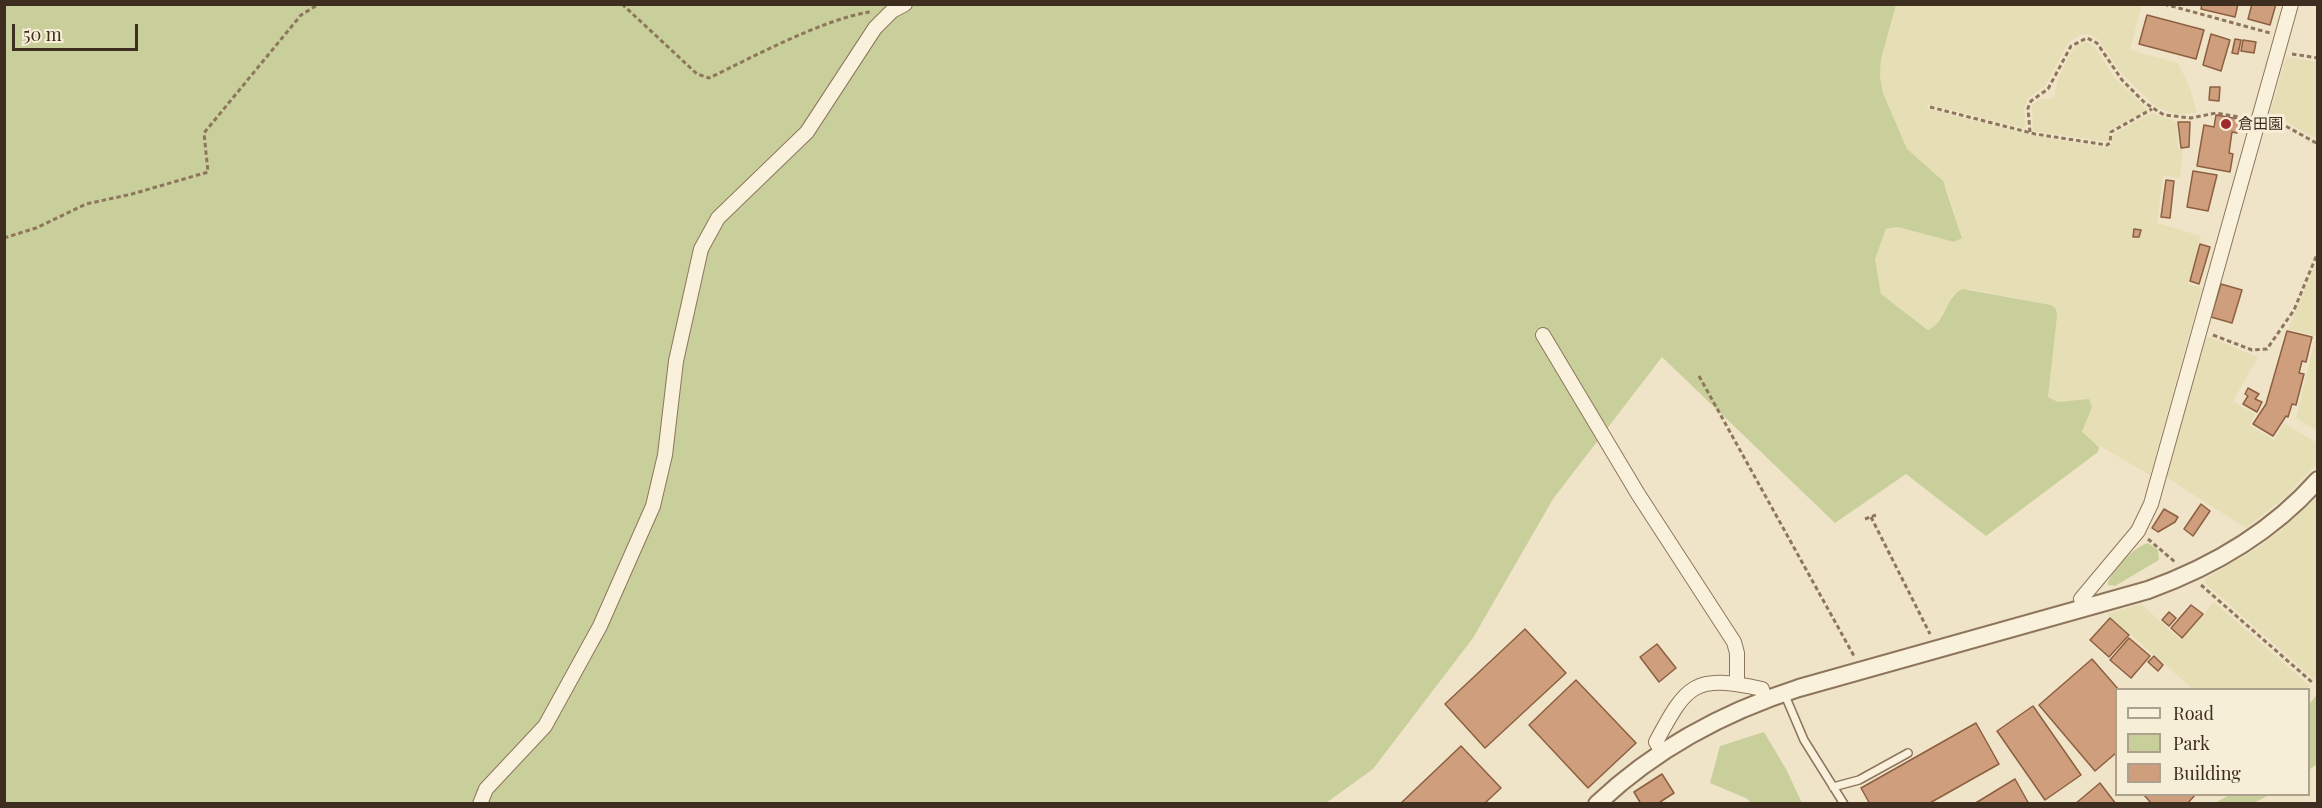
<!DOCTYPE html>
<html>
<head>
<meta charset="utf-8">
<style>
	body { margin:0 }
	#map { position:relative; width:2322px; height:808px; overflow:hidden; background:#f0e4c8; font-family:"Playfair Display",serif }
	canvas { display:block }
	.frame { position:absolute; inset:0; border:6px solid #3d2e20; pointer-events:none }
	.legend { position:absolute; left:2115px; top:688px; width:195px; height:108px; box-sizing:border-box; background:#f7eed8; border:2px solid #ada18e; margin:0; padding:8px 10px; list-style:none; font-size:18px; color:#3d2e20 }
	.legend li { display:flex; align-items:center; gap:12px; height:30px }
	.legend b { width:30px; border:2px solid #ada18e }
	.scale { position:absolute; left:12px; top:24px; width:126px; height:27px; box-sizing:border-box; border:3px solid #3d2e20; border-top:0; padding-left:8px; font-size:18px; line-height:21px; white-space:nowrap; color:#3d2e20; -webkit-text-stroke:4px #f7eed8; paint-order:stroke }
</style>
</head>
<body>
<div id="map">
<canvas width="2322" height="808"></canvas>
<div class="frame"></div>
<ul class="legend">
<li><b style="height:8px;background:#faf1dc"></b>Road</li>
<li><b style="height:16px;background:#c9cf9b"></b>Park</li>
<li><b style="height:16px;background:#cf9f7d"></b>Building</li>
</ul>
<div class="scale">50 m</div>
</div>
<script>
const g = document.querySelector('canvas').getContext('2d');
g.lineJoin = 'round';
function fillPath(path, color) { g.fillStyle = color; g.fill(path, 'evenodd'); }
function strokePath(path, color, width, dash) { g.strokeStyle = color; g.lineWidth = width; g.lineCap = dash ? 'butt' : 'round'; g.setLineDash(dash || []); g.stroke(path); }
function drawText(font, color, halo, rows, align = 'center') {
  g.font = font + ' "Playfair Display","Noto Sans JP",serif'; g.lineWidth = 6; g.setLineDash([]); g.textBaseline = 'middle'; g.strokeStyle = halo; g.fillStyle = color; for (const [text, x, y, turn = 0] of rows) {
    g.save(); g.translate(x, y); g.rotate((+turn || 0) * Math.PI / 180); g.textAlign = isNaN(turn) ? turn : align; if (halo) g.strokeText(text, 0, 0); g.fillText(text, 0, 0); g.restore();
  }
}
fillPath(new Path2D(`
	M1896,5H2142L2130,50L2178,63L2190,88L2197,113L2175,114L2156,107L2120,72L2099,40L2087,34L2080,35L2068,43L2045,86L2028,98L2024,108L2026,129L1927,104L1928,109L2035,136L2108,148L2112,144L2113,134L2152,113L2177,122L2178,149H2183L2180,178L2163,176L2157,223L2201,236L2188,284L2202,288L2150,475L2083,436V430L2092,407L2089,400L2058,402L2048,397L2051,305L1969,289L1953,295L1936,325L1929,330L1881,294L1875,259L1886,230L1898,227L1954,242L1962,237L1947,190L1907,149L1883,93L1880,76L1881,59Z
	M2086,42L2094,46L2114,77L2148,110L2110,130L2108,142L2033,131L2032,105L2041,99L2054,98L2058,78L2071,52L2077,45Z
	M2286,57L2317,62V139L2270,113Z
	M2317,260L2318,431H2317L2296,418L2316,336L2288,329Z
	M2209,337L2258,357L2233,401L2255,414L2249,425L2274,440L2284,423L2317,443V464L2286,496L2246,528L2166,477L2205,340Z
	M2317,497V682L2205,583V579L2256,549L2279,532Z
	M2214,602L2310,686L2307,689H2193L2107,614L2141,604L2181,640Z`), '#e6deb5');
fillPath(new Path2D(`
	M5,5H1896L1881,59L1880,76L1883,93L1907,149L1943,181L1962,238L1954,242L1898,227L1886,229L1875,259L1881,294L1928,330C1946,323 1945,296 1963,289L2051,305L2056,309L2057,316L2048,397L2058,402L2089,399L2092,407L2082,432L2099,447L2098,452L1986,536L1906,474L1835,523L1662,357L1553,499L1473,638L1373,769L1326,803L5,804Z
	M2148,543L2158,550L2159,560L2115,586L2108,585C2108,574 2136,545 2148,543Z
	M2316,696L2317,764L2309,770V704Z
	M1764,732L1786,769L1802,803H1750L1748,799L1710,783L1720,746Z
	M2229,795V794L2269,795L2254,803H2215Z`), '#c9cf9b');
const building = new Path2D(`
	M2202,4H2238L2235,17L2201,9Z
	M2252,4H2276L2270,25L2248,19Z
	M2147,15L2204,30L2196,59L2139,44Z
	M2211,34L2230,40L2221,71L2203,65Z
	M2235,39L2241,40L2238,54L2232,53Z
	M2243,40L2256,42L2254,53L2241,51Z
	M2210,87H2220L2219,101L2209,100Z
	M2216,115L2239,119L2237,133L2232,132L2229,153L2233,154L2230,172L2197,166L2204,125L2214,127Z
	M2178,122H2190L2189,147L2181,148Z
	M2193,171L2217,175L2208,211L2187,207Z
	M2166,180L2174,181L2170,218L2161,217Z
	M2134,229L2141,230L2139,237H2133Z
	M2200,244L2210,247L2199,284L2190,281Z
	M2221,284L2242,290L2232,323L2211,317Z
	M2287,331L2312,337L2306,362L2302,361L2299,373L2304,374L2296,405L2292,404L2288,417L2286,416L2273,436L2253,424L2266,404Z
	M2248,388L2259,394L2255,399L2262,402L2257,412L2243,404L2248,396L2245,394Z
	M2201,504L2210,511L2193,536L2184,529Z
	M2164,509L2178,517L2175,522L2158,532L2152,528Z
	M2191,605L2203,614L2182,638L2171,628Z
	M2169,612L2176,618L2169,626L2162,620Z
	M2110,618L2129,635L2109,657L2090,640Z
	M1525,629L1566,673L1485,748L1445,704Z
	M2129,638L2150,656L2131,678L2110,660Z
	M1657,644L1676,668L1659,682L1640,657Z
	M2154,656L2163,665L2158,671L2148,662Z
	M2092,659L2119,690H2116V753L2095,771L2039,705Z
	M1576,680L1636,743L1588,788L1529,725Z
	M2033,706L2081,775L2045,800L1997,731Z
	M1976,723L1999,764L1928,804H1870L1861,788Z
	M1461,746L1501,788L1486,802L1488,804H1400Z
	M1662,774L1674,793L1657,804H1641L1634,792Z
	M2015,779L2029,804H1974Z
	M2100,783L2116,804H2075Z
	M2143,794H2196L2187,804H2152Z`);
fillPath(building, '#cf9f7d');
strokePath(building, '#8d5f41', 1.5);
const service = new Path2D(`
	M1784,693L1804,740L1844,804
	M1833,787L1859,780L1908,753`);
const minor = new Path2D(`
	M1543,335L1638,494L1734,642L1737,653V684
	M2084,608L2081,599L2138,531L2151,504L2291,4
	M1662,752L1656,742C1687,684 1694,674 1762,689L1765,700
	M480,804L486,789L545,726L600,626L653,506L665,455L676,361L701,249L718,218L807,132L875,28L892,11L905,4`);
const tertiary = new Path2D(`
	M1597,804C1655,749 1724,712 1799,688L2148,590C2212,567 2272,532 2318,480`);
strokePath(service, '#8d765c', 10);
strokePath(minor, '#8d765c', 16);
strokePath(tertiary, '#8d765c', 20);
strokePath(new Path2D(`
	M622,4L697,74L709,78C753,57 823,19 870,12
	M2164,4L2270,33
	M2292,54L2318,58
	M1930,107L2035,134L2107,145L2110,143L2111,132L2152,109
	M2273,119L2318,144
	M2030,132L2028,108L2031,101L2048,89L2071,46L2087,38L2097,43L2122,80L2145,103L2164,115L2191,118L2216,113L2245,118
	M4,238L36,228L86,204L132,194L208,172L204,133L301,15L319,4
	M2213,335L2252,350L2267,349L2294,310L2318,252
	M1699,376L1854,656
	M1871,517L1930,634
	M1865,519L1876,515
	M2148,539L2175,562
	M2201,585L2313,683`), '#8d765c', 3, [4.5, 3]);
strokePath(service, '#faf1dc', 7);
strokePath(minor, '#faf1dc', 14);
strokePath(tertiary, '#faf1dc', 16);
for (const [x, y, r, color] of [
	[2226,124,6,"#9e2a2b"]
]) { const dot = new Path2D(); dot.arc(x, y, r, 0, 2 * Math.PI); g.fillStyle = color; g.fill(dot); strokePath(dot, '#f7eed8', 2); }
drawText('15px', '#3d2e20', '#f7eed8', [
	["倉田園",2238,124]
], 'left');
</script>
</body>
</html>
